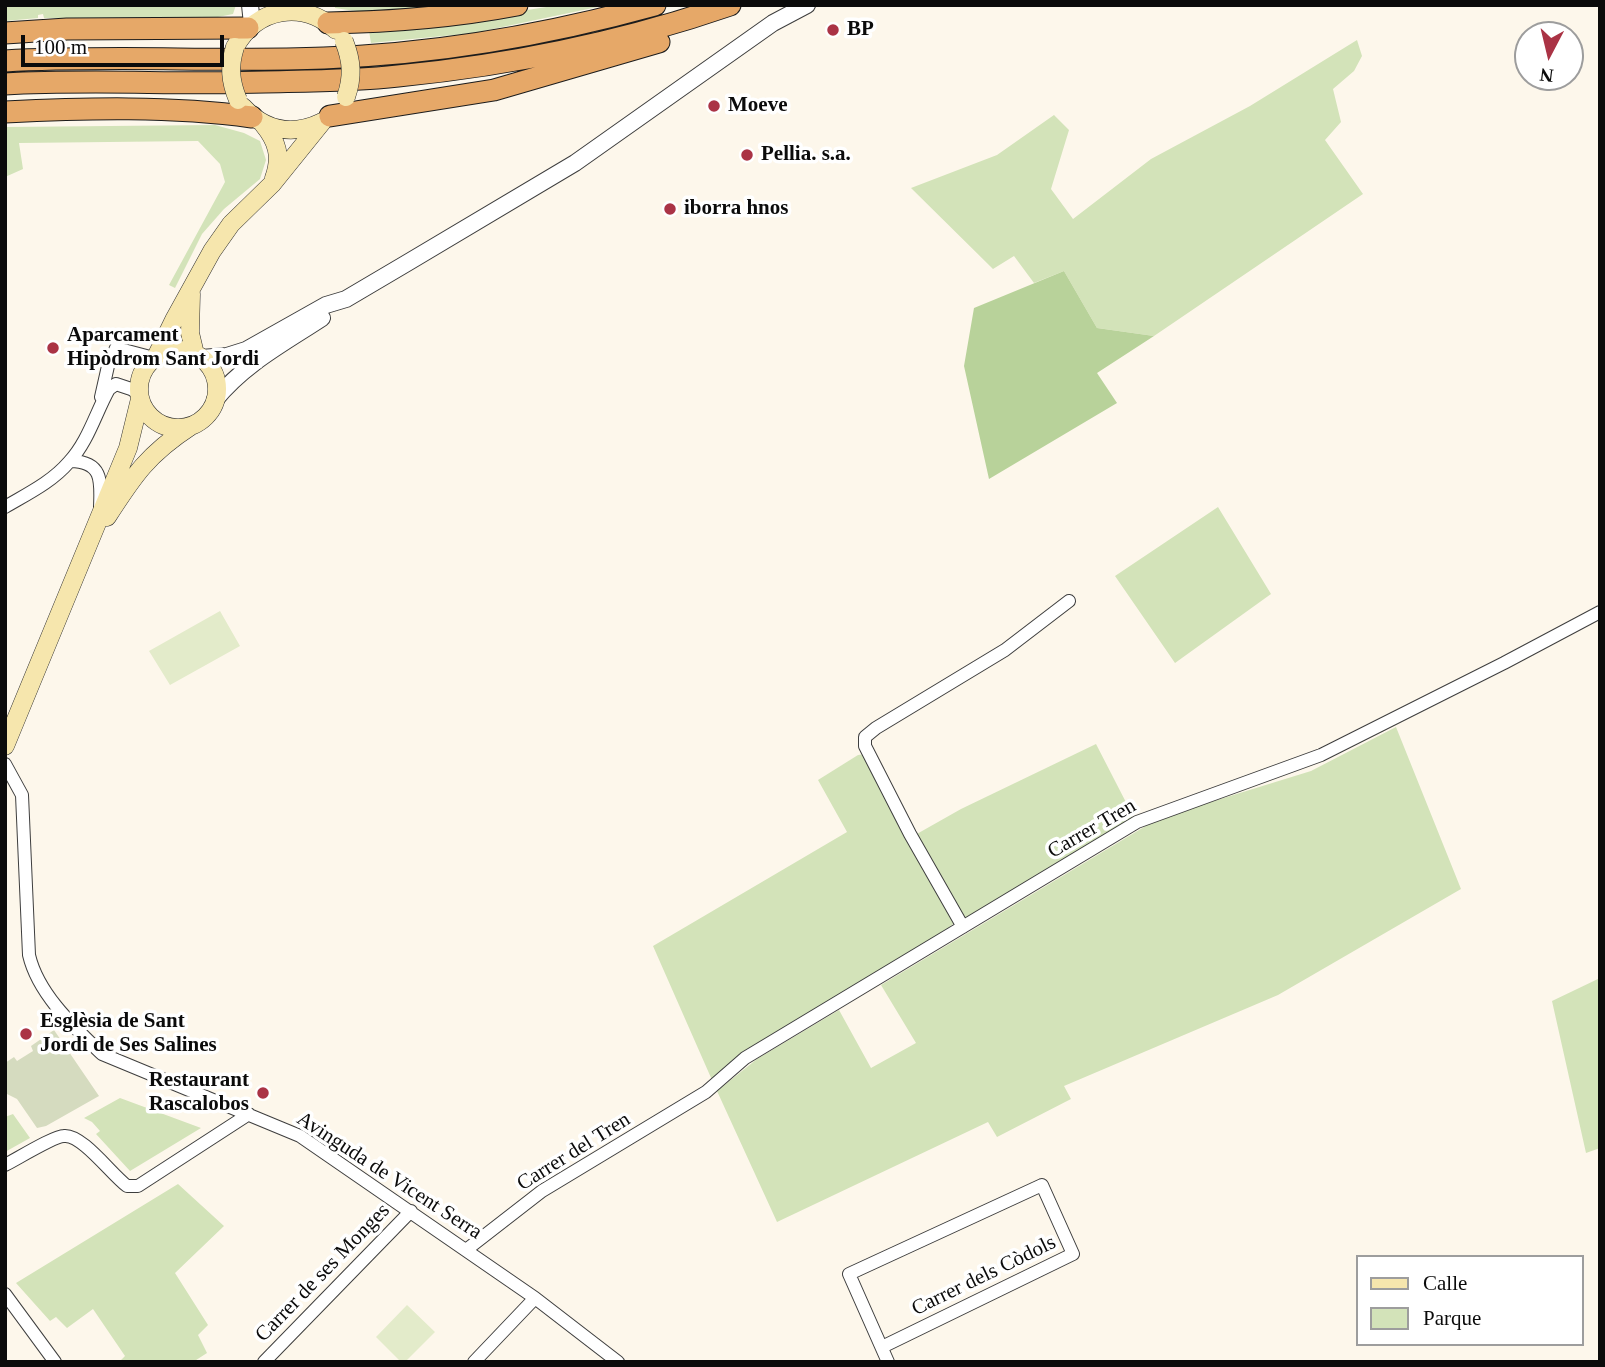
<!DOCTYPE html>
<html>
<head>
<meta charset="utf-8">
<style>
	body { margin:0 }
	#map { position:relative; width:1605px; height:1367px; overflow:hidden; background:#fdf7eb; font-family:Georgia,serif }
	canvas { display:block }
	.frame { position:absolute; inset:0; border:7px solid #0b0b0b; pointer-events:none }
	.legend { position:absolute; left:1356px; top:1255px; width:228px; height:91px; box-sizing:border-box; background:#fff; border:2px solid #9d9d9d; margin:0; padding:9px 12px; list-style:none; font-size:21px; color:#0b0b0b }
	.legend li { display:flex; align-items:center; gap:14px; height:35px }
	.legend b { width:35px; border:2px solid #9d9d9d }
	.north { position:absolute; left:1514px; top:21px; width:70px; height:70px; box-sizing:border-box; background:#fff; border:2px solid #9d9d9d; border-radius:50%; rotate:187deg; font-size:19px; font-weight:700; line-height:28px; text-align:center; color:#0b0b0b }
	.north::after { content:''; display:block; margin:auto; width:24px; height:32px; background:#aa3345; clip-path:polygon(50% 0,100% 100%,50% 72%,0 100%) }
	.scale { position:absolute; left:21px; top:35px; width:203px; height:32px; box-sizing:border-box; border:4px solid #0b0b0b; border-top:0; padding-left:9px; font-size:21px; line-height:24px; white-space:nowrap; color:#0b0b0b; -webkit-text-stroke:5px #fff; paint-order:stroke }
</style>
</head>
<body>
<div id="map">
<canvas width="1605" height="1367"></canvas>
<div class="frame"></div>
<ul class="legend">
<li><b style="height:9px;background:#f6e6ad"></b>Calle</li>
<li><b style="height:19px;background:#d3e3b9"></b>Parque</li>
</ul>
<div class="north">N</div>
<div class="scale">100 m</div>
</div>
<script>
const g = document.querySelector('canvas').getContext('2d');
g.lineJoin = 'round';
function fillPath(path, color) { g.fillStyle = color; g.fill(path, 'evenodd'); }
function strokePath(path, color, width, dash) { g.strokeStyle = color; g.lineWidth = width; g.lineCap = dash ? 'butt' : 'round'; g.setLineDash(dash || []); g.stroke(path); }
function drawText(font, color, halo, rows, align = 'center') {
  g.font = font + ' Georgia,serif'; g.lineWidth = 7; g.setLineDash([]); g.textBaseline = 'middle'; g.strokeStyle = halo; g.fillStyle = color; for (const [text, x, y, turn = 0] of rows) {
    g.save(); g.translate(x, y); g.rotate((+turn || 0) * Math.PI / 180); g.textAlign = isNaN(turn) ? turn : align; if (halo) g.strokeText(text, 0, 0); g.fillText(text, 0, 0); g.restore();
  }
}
fillPath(new Path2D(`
	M5,5L42,7L236,5L233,14L218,17V21L44,18L43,14L38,15V18L5,21Z
	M335,5H453C415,12 373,15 335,8Z
	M559,5H607L474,33L371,43L369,31L438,24Z
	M1357,40L1362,56L1354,71L1333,89L1341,122L1325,140L1363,194L1154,336L1097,328L1064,271L1034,283L1014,256L993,269L911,188L997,155L1054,115L1069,130L1051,189L1073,219L1151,159L1250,106Z
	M215,125L244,133L260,141L266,160L260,179L224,209L202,234L175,288L169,285L225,182L220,164L198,141L19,143L23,169L5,177V127Z
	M1218,507L1271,594L1175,663L1115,576Z
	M1396,727L1461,889L1278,995L1064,1086L1071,1099L997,1137L988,1122L777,1222L717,1091L757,1059L839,1010L871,1068L916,1043L881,985L1159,818L1311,771Z
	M1096,744L1131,812L1132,818L965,919L915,835L961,809Z
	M865,754L954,923L945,931L712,1080L653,946L847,832L818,780L858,755Z
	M1600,978V1148L1586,1153L1552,1001Z
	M120,1098L201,1128L130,1171L96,1134L100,1131L92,1122L84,1118Z
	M13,1114L30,1138L5,1152V1117Z
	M178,1184L224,1226L175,1273L208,1325L198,1335L207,1353L193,1362H119L125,1356L93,1309L67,1328L56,1317L50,1321L16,1283Z`), '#d3e3b9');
fillPath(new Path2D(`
	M1064,271L1097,328L1154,336L1097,373L1117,403L989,479L964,366L974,308Z`), '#b8d29a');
fillPath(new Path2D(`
	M54,1030L99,1096L46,1126L37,1128L17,1099L5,1093V1063L14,1057L17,1061L33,1051L31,1046Z`), '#d5dbbf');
fillPath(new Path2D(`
	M220,611L240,646L170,685L149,651Z
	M407,1305L435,1332L405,1362H401L376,1337Z`), '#e3ebca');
const minor = new Path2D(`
	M101,397L108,366L116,348L154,358
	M71,461C103,462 101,481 100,507
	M5,507C27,494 52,482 69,462C88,442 96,412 109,389L116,384L131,389L139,394
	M5,764L22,795L29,955C38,994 74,1027 102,1054L300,1136L535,1298L618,1362
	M963,927L910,834L865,746V737L876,728L1005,650L1069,601
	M5,1165C17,1159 54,1136 64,1136C82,1134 111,1174 127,1186H138L249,1114
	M466,1250L542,1191L706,1092L745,1058L1137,822L1321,755L1504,663L1600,612
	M5,1294L55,1362
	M882,1347L1073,1254L1042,1185L849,1274L888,1362
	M264,1362L411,1211
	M474,1362L535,1298`);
const tertiary = new Path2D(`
	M250,5L252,24
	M201,358L227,356L246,350L326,305L346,299L407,263L575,163L773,23L807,5
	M215,400C244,364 284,343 322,318`);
const secondary = new Path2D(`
	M235,47C257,7 303,0 336,30
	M243,107C265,131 293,136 322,122
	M263,124C277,141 282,156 274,178
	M191,294L190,333L195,354
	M139 389a39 39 0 1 1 78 0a39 39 0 1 1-78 0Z
	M157,355L175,318L212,251L231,224L272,184L322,122
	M107,517C134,475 148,454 191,426
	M5,746L128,448L140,399`);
const trunk = new Path2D(`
	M328,23C392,22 454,17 517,5
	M5,33L67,29L248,28
	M5,61C111,55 218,62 324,58C436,54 547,35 655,5
	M5,84C92,79 179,85 265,82C310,81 354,81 398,76C511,65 623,42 730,5
	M5,112C87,108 171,106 252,117
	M330,116L494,90L659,42`);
strokePath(minor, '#3e3e3e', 14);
strokePath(tertiary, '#3e3e3e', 18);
strokePath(secondary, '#2d2d2d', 19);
strokePath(trunk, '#1c1c1c', 23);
strokePath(minor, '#fff', 12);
strokePath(tertiary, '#fff', 16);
strokePath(secondary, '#f6e6ad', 18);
strokePath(trunk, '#e6a868', 21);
const secondaryBridge = new Path2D(`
	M344,41C352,61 353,77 346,97
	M235,47C229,66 230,81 238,100`);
strokePath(secondaryBridge, '#2d2d2d', 19, []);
strokePath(secondaryBridge, '#f6e6ad', 18);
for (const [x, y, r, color] of [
	[833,30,7,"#aa3345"],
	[714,106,7,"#aa3345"],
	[747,155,7,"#aa3345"],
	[670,209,7,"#aa3345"],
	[53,348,7,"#aa3345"],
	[26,1034,7,"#aa3345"],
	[263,1093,7,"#aa3345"]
]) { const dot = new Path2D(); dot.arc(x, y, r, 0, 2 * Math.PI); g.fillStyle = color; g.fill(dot); strokePath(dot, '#fff', 2.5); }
drawText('bold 21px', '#0b0b0b', '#fff', [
	["BP",847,30],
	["Moeve",728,106],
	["Pellia. s.a.",761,155],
	["iborra hnos",684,209],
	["Aparcament",67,336],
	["Hipòdrom Sant Jordi",67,360],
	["Esglèsia de Sant",40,1022],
	["Jordi de Ses Salines",40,1046],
	["Restaurant",249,1081,"right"],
	["Rascalobos",249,1105,"right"]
], 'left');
drawText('21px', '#0b0b0b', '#fff', [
	["Carrer Tren",1092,829,-30],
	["Carrer del Tren",574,1152,-32],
	["Avinguda de Vicent Serra",389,1176,33],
	["Carrer de ses Monges",323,1273,-46],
	["Carrer dels Còdols",984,1276,-26]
]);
</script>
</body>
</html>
